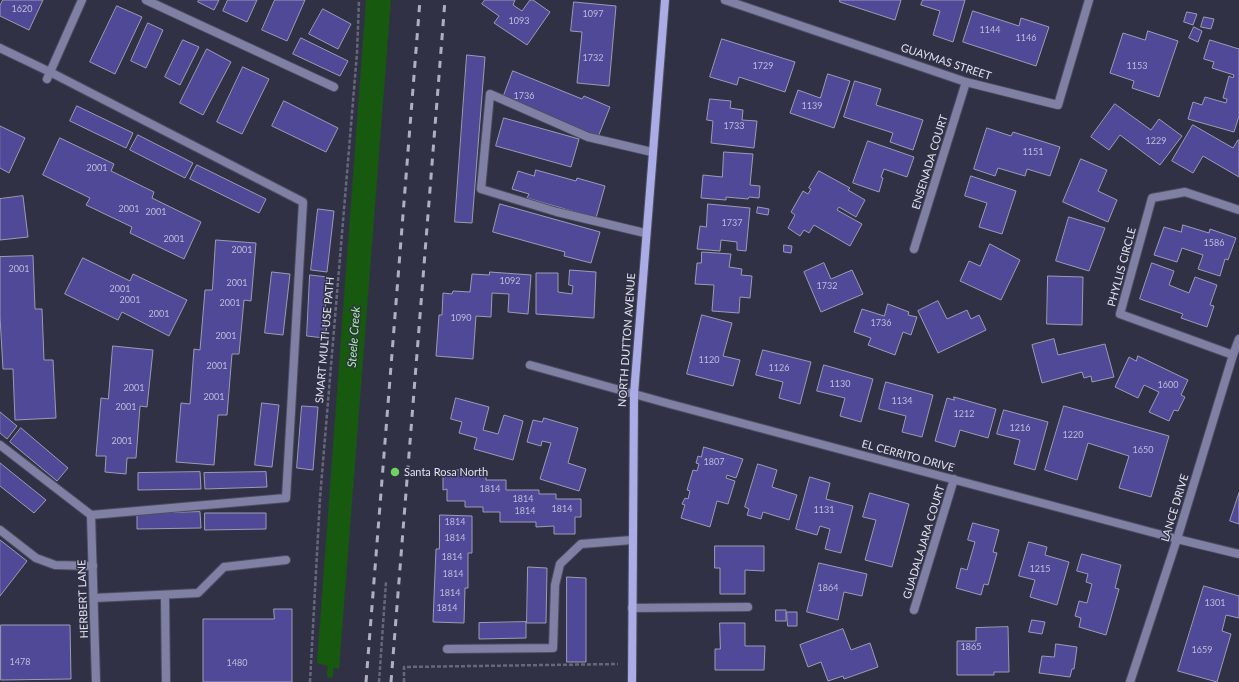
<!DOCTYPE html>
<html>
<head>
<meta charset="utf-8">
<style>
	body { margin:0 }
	canvas { display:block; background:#313146 }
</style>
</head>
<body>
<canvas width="1239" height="682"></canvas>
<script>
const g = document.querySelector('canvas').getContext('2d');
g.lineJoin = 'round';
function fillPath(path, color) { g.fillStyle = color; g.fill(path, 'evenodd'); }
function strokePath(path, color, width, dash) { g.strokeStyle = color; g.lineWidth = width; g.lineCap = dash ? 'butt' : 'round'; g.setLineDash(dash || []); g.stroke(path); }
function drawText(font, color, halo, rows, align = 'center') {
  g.font = font + ' Lato,sans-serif'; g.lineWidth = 3; g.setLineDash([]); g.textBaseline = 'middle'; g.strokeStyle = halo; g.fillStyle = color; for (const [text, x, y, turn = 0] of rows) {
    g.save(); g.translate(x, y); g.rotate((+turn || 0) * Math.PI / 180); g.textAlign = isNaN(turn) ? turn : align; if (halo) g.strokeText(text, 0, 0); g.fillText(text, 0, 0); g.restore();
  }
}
fillPath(new Path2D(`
	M366,0H391L339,669L317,663Z`), '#16590f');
strokePath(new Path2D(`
	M330,675L331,660`), '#16590f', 6);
const building = new Path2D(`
	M3,0H43L29,30L0,16V6Z
	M199,0H219L214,10L198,2Z
	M228,0H257L247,22L223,11Z
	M275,0H305L287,41L262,30Z
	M485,0H515L513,5L522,11L530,0H533L550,12L527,45L494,23L499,16L482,4Z
	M840,0H901L895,20L840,2Z
	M923,0H965L953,42L933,35L940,11L921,5Z
	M574,2L616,6L609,86L577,83L582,32L571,31Z
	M117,6L142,17L115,74L90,62Z
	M323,9L351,24L338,49L309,34Z
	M973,11L1019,26L1021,18L1049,27L1036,66L963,42Z
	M1187,12L1197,14L1193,25L1184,22Z
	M1204,17L1214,19L1211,29L1201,27Z
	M148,23L163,30L146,68L131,61Z
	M1194,27L1202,31L1198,42L1189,38Z
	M1148,31L1178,41L1159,97L1132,88L1134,81L1110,73L1123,33L1145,40Z
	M301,38L348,61L340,76L293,54Z
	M722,39L795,62L785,92L739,77L737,85L710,77Z
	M183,40L199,47L180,85L165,77Z
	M1210,40L1239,49V116L1234,132L1188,119L1193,102L1202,105L1205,97L1226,103L1227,99L1223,98L1229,76L1233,78L1234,75L1212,68L1214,62L1204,59Z
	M207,49L231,62L203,115L180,103Z
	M467,55L485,57L472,223L455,222Z
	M243,67L269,79L242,134L217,122Z
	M513,71L582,99L584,96L610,107L598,137L503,98Z
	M828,74L850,81L834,128L790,113L798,90L820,98Z
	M855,81L881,89L876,105L923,120L913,150L890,142L893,133L844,117Z
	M710,99L731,101L730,108L743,110L742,120L757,121L754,148L711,143L713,121L707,120Z
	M284,101L338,128L326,152L272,126Z
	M1115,104L1151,130L1159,119L1182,136L1160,165L1120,135L1109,150L1091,137Z
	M77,106L133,133L126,148L70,121Z
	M504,118L579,139L571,167L496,146Z
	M1193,125L1233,148L1238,140H1239V177L1203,156L1193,173L1172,161Z
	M0,126L25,138L9,173L0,168Z
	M987,128L1011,136L1013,132L1060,147L1050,176L1027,169L1025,176L998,168L995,176L974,169Z
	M138,135L193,163L185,178L130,150Z
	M60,138L114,164L111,171L154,192L152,198L201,222L184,259L130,233L132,227L86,205L90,198L43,175Z
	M868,141L914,157L907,177L884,169L881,177L883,178L879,192L853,183Z
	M724,152L753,154L750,185L760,186L759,198L749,197L748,199L726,197V200L701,198L703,175L722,177Z
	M1081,159L1107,170L1098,191L1117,200L1108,222L1063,202Z
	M197,165L266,199L259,213L190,179Z
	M536,170L576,181L577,178L605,186L596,218L527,198L529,194L512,189L518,171L534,176Z
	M819,171L850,188L848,190L865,200L856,217L839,207L837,210L862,224L850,246L814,225L809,233L804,230L800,236L788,228L795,215L791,212L803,191L808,194L811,189L809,188Z
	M971,176L1016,191L1002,234L979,227L987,203L965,196Z
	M23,196L28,237L0,240V199Z
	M500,204L600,232L591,263L564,256L565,252L493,232Z
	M708,204L750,208L746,251L737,250V242L721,240L720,251L697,249L700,226L706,227Z
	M758,207L769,209L768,215L757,213Z
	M318,209L334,211L327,272L311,270Z
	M1069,217L1105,228L1089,271L1056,261Z
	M1183,225L1209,233L1210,229L1236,238L1228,260L1225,259L1220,276L1198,269L1203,255L1182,248L1177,262L1154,255L1164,227L1181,232Z
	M216,240L256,243L251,301L244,300L239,354H232L227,415H218L214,465L176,462L181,403L190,404L194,349L200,350L205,290H212Z
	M990,244L1020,260L1001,300L960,281L969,261L980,266Z
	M784,245L792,246L791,253L784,252Z
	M702,252L731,254L729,267L742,269L741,275L752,276L750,298L740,297L739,313L712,311L714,285L695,284L697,263H701Z
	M33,256L35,309H42L44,360H53L56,418L15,420L13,369H3L0,317V257Z
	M83,258L130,281L133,274L187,300L169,336L122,312L118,320L65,294Z
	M824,263L831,279L852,270L863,294L821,312L804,272Z
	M1152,263L1174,271L1169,285L1189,293L1195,277L1217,285L1210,305L1214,306L1207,327L1181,318L1183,314L1140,299Z
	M570,270L596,272L594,318L536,314V273H558V292L572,294L573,286L569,285Z
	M272,272L290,274L283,335L265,333Z
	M490,272L531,275L528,314L508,312L509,294L492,293L491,317L476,316L473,359L436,356L439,315H442L443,293L452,294L453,291L470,292L472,274L489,275Z
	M310,275L327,277L324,338L307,336Z
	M1048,276L1083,277L1082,325L1047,324Z
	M938,301L947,319L967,310L971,319L979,315L986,330L938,353L918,311Z
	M888,304L909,312L908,315L917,317L911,335L903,332L895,355L868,345L871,338L854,332L862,309L884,316Z
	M702,315L732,323L723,356L740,360L733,386L687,374Z
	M1054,339L1058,355L1105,344L1114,377L1092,382L1091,376L1084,378L1082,372L1042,383L1032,345Z
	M113,346L153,350L147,407L140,406L136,458H127L126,474L105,472L106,456H96L101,398L108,399Z
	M763,350L811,362L800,404L779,398L783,382L756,375Z
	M1138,356L1188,380L1181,395L1185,397L1178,411L1174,410L1169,421L1149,412L1159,392L1144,385L1138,398L1115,387L1129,357L1136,361Z
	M824,365L873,379L861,422L840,416L845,398L817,391Z
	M886,382L933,395L922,437L902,432L906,416L879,409Z
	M954,397L996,409L988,438L960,430L955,447L935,441L947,398L954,400Z
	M456,398L489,407L483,430L498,434L504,415L523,421L513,460L474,449L477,438L459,433L462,422L451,419Z
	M262,403L279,405L272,467L255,465Z
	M302,406L318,407L313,470L297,468Z
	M1064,406L1169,436L1151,497L1119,488L1129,456L1088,443L1077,480L1045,470Z
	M1004,410L1048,422L1035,470L1014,464L1020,440L997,434Z
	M0,412L17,426L7,439L0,433Z
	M544,418L578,428L568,463L586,469L579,491L540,479L551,443L542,441L541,446L527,442L533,420L542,422Z
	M21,428L68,468L57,481L10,442Z
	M704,447L743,459L736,478L727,475L726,478L735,481L728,504L717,501L710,527L681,518L685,505L682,504L685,498L688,499L690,491L687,490L693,470L697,471L699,464L696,463L698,456L701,457Z
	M0,463L46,500L34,513L0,486Z
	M758,464L777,470L772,487L797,495L789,520L763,512L761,519L747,515L749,509L745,507Z
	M468,470V475H486V480H506V490H539V494H556V499H581V517H575V534H554V526L536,527V522H500V512H483V507H465V501H447V489L443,490V471Z
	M200,472L201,489L138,490V473Z
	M266,472L267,487L205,489L204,473Z
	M810,477L830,483L826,499L853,506L841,553L825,549L830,529L820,526L817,535L796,529Z
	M870,493L909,504L892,567L865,560L876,520L863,517Z
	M1239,493V524L1230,521Z
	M200,512L201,528L137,529V514Z
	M205,513H266V529L205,530Z
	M440,515L472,516V553H468V588H465L464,623L433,622L436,549H439Z
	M973,523L999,530L993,552L997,553L988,585L984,584L981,595L956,588L961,568L967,570L975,542L968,540Z
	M0,540L27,561L0,596Z
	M1029,542L1047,547L1045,555L1069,562L1057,605L1030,597L1035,580L1019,576Z
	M715,546H764V571L745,570V594H720V568H715Z
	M1082,554L1121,565L1115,588L1119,589L1106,635L1079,627L1081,618L1075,616L1079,601L1087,603L1092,584L1086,582L1088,574L1077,571Z
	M819,563L867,574L862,596L844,592L838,620L807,612Z
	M528,567L547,568L546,623H527Z
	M567,577L586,578V662H567Z
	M1204,586L1239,596V618L1226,615L1222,631L1231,634L1217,682L1178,671Z
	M274,609H292V682H203V619H274Z
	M776,610H786V621H776Z
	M787,612H797V626H788Z
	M1032,620L1045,622L1042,634L1029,632Z
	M526,622V638L479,639V623Z
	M720,623H745V646H765L764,670H715V649H720Z
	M1,625H70L71,679L1,680Z
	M1008,627L1009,672H994V675H957V641H976V628Z
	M843,629L851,650L870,643L878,667L844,679L843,676L828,681L821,662L808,667L800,645Z
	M1056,644L1077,647L1074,669H1072L1070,677L1039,673L1042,656L1054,657Z`);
fillPath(building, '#504998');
strokePath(building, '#9b9bb4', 1);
const service = new Path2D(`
	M146,0L334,87
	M0,48L50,72L303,202L286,498L91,515L0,445
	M645,233L557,212L481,189L490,94L588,137L652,152
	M0,530L36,558L55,565L93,566
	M165,596L166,682
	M94,598L198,593L224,567L286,560
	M632,608L748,607
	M447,649L553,648L555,585L560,564L581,544L632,540`);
const minor = new Path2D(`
	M725,0L966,82L1058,105L1089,0
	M47,79L82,0
	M914,249L966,82
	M1233,355L1120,314L1152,198L1185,192L1239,210
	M530,365L670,404L1177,539L1239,554
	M91,515L96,682
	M914,610L954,479
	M1130,682L1177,539L1233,355L1239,339`);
const secondary = new Path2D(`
	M632,682L634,394L665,0`);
strokePath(service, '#4d4d61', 10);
strokePath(minor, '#4d4d61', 10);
strokePath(secondary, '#4d4d61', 10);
strokePath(new Path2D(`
	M310,682L320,498L357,53L359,0
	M379,682L386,582
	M404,682V667L618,664`), '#666779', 2.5, [4, 2]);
strokePath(service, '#8080a5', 8);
strokePath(minor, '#8080a5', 8);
strokePath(secondary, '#ababe6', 8);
strokePath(new Path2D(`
	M366,682L420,0
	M391,682L445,0`), '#afafbf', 3, [7, 7]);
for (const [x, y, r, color] of [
	[395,472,5,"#6dd361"]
]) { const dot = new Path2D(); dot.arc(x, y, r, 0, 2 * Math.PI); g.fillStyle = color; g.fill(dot); strokePath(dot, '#313146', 1.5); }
drawText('9px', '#bebcda', null, [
	["1620",22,9],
	["1097",593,14],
	["1093",519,21],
	["1144",990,30],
	["1146",1026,38],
	["1732",593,58],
	["1729",763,66],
	["1153",1137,66],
	["1736",524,96],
	["1139",812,106],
	["1733",734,126],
	["1229",1156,141],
	["1151",1033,152],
	["2001",97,168],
	["2001",129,209],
	["2001",156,212],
	["1737",732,223],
	["2001",174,239],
	["1586",1214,243],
	["2001",242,250],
	["2001",19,269],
	["1092",510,281],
	["2001",237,283],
	["1732",827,286],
	["2001",120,289],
	["2001",130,300],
	["2001",230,303],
	["2001",159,314],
	["1090",461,318],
	["1736",881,323],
	["2001",226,336],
	["1120",709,360],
	["2001",217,366],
	["1126",779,368],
	["1130",840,384],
	["1600",1168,385],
	["2001",134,388],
	["2001",214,397],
	["1134",902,401],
	["2001",126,407],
	["1212",964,414],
	["1216",1020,428],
	["1220",1073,435],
	["2001",122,441],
	["1650",1143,450],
	["1807",714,462],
	["1814",490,489],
	["1814",523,499],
	["1814",562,509],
	["1131",824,510],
	["1814",525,511],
	["1814",455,522],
	["1814",455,538],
	["1814",452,557],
	["1215",1040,569],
	["1814",453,574],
	["1864",828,588],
	["1814",450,593],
	["1301",1215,603],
	["1814",447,608],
	["1865",971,647],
	["1659",1202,650],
	["1478",20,662],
	["1480",237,663]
]);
drawText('11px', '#e2e3f0', '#313146', [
	["GUAYMAS STREET",946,62,18],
	["ENSENADA COURT",930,162,-73],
	["PHYLLIS CIRCLE",1122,267,-75],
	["SMART MULTI-USE PATH",325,340,-85],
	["NORTH DUTTON AVENUE",627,340,-86],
	["EL CERRITO DRIVE",908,456,15],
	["LANCE DRIVE",1175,508,-73],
	["GUADALAJARA COURT",924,542,-73],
	["HERBERT LANE",83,599,-92]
]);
drawText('11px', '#e2e3f0', '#313146', [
	["Santa Rosa North",404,472]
], 'left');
drawText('italic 12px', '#a2f897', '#313146', [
	["Steele Creek",354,337,-86]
]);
</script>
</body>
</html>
